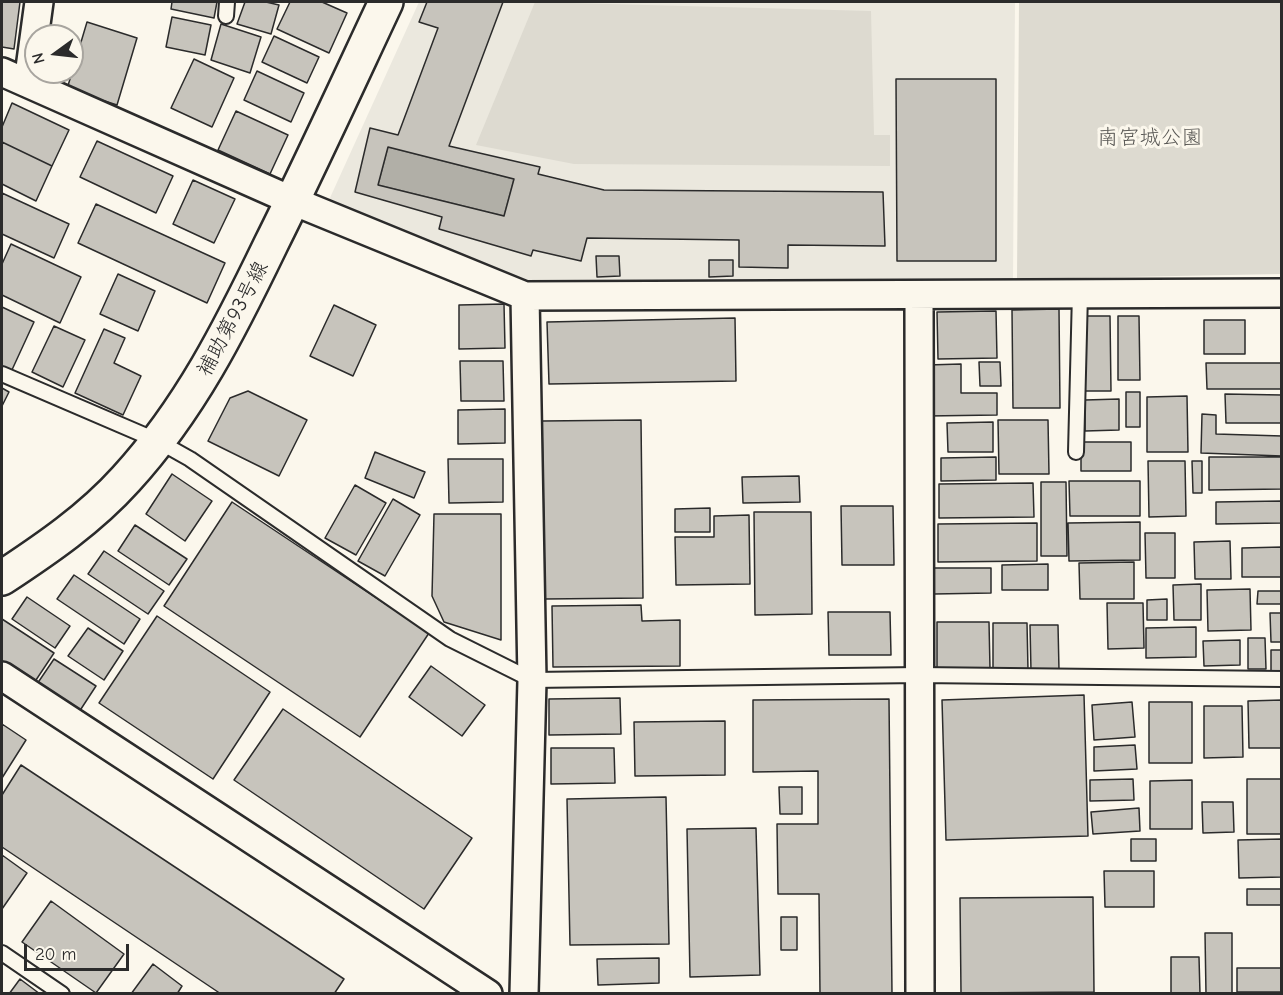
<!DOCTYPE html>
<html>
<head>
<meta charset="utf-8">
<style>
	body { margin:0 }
	#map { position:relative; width:1283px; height:995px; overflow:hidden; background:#fbf7ec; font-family:"Comic Neue",sans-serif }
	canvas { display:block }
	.frame { position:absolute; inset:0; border:3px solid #2b2b2b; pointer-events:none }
	.north { position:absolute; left:24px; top:24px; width:60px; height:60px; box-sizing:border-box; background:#fbf7ec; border:2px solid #a8a59f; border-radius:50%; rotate:255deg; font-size:16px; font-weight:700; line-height:24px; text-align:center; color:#2b2b2b }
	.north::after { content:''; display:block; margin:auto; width:21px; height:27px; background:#2b2b2b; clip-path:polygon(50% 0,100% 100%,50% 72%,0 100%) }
	.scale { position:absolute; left:24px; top:944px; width:105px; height:27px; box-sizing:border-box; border:3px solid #2b2b2b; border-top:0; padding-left:8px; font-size:18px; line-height:21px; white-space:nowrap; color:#2b2b2b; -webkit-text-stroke:4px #fbf7ec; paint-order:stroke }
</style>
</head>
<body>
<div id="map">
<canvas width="1283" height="995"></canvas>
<div class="frame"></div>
<div class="north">N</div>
<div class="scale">20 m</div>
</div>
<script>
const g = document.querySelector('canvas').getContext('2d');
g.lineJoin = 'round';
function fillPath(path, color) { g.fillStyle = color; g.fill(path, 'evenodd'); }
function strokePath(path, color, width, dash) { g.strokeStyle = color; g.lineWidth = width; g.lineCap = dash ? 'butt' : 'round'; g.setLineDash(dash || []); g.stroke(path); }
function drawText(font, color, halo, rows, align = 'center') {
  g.font = font + ' "Comic Neue","Klee One",sans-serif'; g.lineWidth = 6; g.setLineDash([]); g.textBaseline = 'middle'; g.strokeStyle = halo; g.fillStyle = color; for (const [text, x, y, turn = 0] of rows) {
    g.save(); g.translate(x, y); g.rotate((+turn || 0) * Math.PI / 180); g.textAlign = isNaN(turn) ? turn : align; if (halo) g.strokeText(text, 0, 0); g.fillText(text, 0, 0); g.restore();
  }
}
fillPath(new Path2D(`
	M419,2H1015L1013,279L523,283L329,200Z`), '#ebe8de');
fillPath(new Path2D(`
	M535,2L871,11L874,135H890V166L574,164L476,145Z
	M1019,2H1281V274L1017,279Z`), '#dddad0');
const water = new Path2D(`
	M388,147L514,179L504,216L378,185Z`);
fillPath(water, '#b1afa7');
strokePath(water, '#7b7a75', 1.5);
const building = new Path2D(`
	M2,2H20L14,49L2,47Z
	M172,2H217L214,18L171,9Z
	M245,2H266L279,5L271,34L237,24Z
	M290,2H322L347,13L329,53L277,29Z
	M427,2H503L449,146L540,167L538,174L604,190L883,192L885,246L788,245V268L739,267V240L587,238L581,261L533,250L531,256L439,229L442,217L355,192L370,128L398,135L438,28L419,22ZM388,147L514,179L504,216L378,185Z
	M172,17L211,25L205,55L166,47Z
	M87,22L137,38L117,105L67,89Z
	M221,24L261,37L250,73L211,60Z
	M274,36L319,57L307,83L262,62Z
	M194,59L234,78L212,127L171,108Z
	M257,71L304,93L291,122L244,100Z
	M896,79H996V261H897Z
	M12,103L69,130L52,166L2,142V127Z
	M236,111L288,135L270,174L218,150Z
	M97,141L173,176L156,213L80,177Z
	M2,142L52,166L36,201L2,184Z
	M193,180L235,199L214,243L173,224Z
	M2,193L69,224L54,258L2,234Z
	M96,204L225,263L207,303L78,243Z
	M11,244L81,277L60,323L2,295V264Z
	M596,256H619L620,276L597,277Z
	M709,260H733V276L709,277Z
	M118,274L155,291L138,331L100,314Z
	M504,304L505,348L459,349V305Z
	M334,305L376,325L353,376L310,356Z
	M2,307L34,322L11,372L2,367Z
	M1059,309L1060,408H1013L1012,310Z
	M996,311L997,358L938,359L937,312Z
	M1083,316H1110L1111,391H1084Z
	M1118,316H1139L1140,380H1118Z
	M735,318L736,381L549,384L547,322Z
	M1204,320H1245V354H1204Z
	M54,326L85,340L63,387L32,372Z
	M104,329L125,338L114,363L141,376L123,415L75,393Z
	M460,361H503L504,401H461Z
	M979,362H1000L1001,386H980Z
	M1206,363H1282V389H1207Z
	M961,364V393H997V415L927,416V365Z
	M2,388L9,392L2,406Z
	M248,391L307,420L279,476L208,441L230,398Z
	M1126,392H1140V427H1126Z
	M1225,394L1282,395V423H1226Z
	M1187,396L1188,452H1147V397Z
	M1119,399V430L1085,431V400Z
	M505,409V443L458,444V410Z
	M1202,414L1216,415V434L1282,436V456L1201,453Z
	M641,420L643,598L545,599L542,421Z
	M998,420H1048L1049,474H999Z
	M993,422V452H948L947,423Z
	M1081,442H1131V471H1081Z
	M375,452L425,472L414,498L365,478Z
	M996,457V480L941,481V458Z
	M1209,457H1282V489L1209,490Z
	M448,459H503V502L449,503Z
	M1148,461H1185L1186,516L1149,517Z
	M1192,461H1202V493H1193Z
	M172,474L212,501L185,541L146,514Z
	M799,476L800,502L743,503L742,477Z
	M1069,481H1140V516H1070Z
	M1041,482H1066L1067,556H1041Z
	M1033,483L1034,517L939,518V484Z
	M355,485L386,503L356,555L325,538Z
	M393,499L420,515L385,576L358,561Z
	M1282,501V523L1216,524V502Z
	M232,502L429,633L360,737L164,606Z
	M841,506H893L894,565H842Z
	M710,508V532H675V509Z
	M754,512H811L812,614L755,615Z
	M434,514H501V640L444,622L432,596Z
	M749,515L750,584L676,585L675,537H714V516Z
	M1140,522V560L1069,561L1068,523Z
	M1037,523V561L938,562V524Z
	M135,525L187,559L169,585L118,551Z
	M1145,533H1175V578H1146Z
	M1230,541L1231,579H1195L1194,542Z
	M1282,547V577H1242V548Z
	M104,551L164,591L148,614L88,574Z
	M1134,562V599H1080L1079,563Z
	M1048,564V590H1002V565Z
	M934,568H991V593L934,594Z
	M74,575L140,619L124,644L57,599Z
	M1201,584V620H1174L1173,585Z
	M1250,589L1251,630L1208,631L1207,590Z
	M1258,591H1282V604H1257Z
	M27,597L70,626L55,648L12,619Z
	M1167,599V620H1147V600Z
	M1107,603H1143L1144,648L1108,649Z
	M641,605L642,621L680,620V666L553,667L552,606Z
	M828,612H890L891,655H829Z
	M1270,613H1282V642H1271Z
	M157,616L270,692L213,779L99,703Z
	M2,619L54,653L34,683L2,661Z
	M937,622H989L990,669H937Z
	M993,623H1027L1028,670H993Z
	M1030,625H1058L1059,670L1031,671Z
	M1196,627V657L1146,658V628Z
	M88,628L123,651L104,680L68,656Z
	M1248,638H1265L1266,669H1248Z
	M1240,640V665L1204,666L1203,641Z
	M1271,650H1282V672H1271Z
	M54,659L96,686L79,712L37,684Z
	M431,666L485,705L462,736L409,697Z
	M1084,695L1088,836L946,840L942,700Z
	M620,698L621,734L549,735V699Z
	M889,699L892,994H820L819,894H778L777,824H818V771L753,772V700Z
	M1282,700V748H1249L1248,701Z
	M1132,702L1135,737L1094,740L1092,705Z
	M1149,702H1192V763H1149Z
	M1204,706H1242L1243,757L1204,758Z
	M283,709L472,838L424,909L234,780Z
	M725,721V775L635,776L634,722Z
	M2,724L26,740L2,778Z
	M1135,745L1137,769L1094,771V747Z
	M551,748H614L615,783L551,784Z
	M21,765L344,979L334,994H221L2,847V795Z
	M1133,779L1134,800L1090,801V780Z
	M1247,779H1282V834H1247Z
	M1192,780V829H1150V781Z
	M779,787H802V814H780Z
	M666,797L669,944L570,945L567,799Z
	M1202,802H1233L1234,832L1203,833Z
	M1139,808L1140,831L1093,834L1091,812Z
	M756,828L760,975L690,977L687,829Z
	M1131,839H1156V861H1131Z
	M1282,839V877L1239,878L1238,840Z
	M2,855L27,873L2,909Z
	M1104,871H1154V907H1105Z
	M1247,889H1282V905H1247Z
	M1093,897L1094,992L961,993L960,898Z
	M51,901L124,954L96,993L22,942Z
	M781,917H797V950H781Z
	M1205,933H1232V994H1206Z
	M1171,957H1199L1200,994H1171Z
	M659,958V983L598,985L597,959Z
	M153,964L182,986L177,994H131Z
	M1237,968H1282V992H1237Z
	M20,979L40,994H9Z`);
fillPath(building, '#c7c4bc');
strokePath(building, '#2b2b2b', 1.5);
const service = new Path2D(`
	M226,16L227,2
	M2,374L158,441L190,459L450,639L532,680L919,675L1282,679
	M1076,452L1080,293
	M2,953L62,994`);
const minor = new Path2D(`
	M2,72L293,201L525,296L1282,293
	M28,83L39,2
	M919,295L920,994
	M2,676L488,994
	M524,994L532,680L525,296`);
const tertiary = new Path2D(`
	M2,578C46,549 90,519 126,479C190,409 230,329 271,244C311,164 348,83 386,2`);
strokePath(service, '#2b2b2b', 18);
strokePath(minor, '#2b2b2b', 32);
strokePath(tertiary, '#2b2b2b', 38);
strokePath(service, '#fbf7ec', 14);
strokePath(minor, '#fbf7ec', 27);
strokePath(tertiary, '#fbf7ec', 33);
drawText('21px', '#585754', '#fbf7ec', [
	["南宮城公園",1150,138]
]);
drawText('21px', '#2b2b2b', '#fbf7ec', [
	["補助第93号線",233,319,-62]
]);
</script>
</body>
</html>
